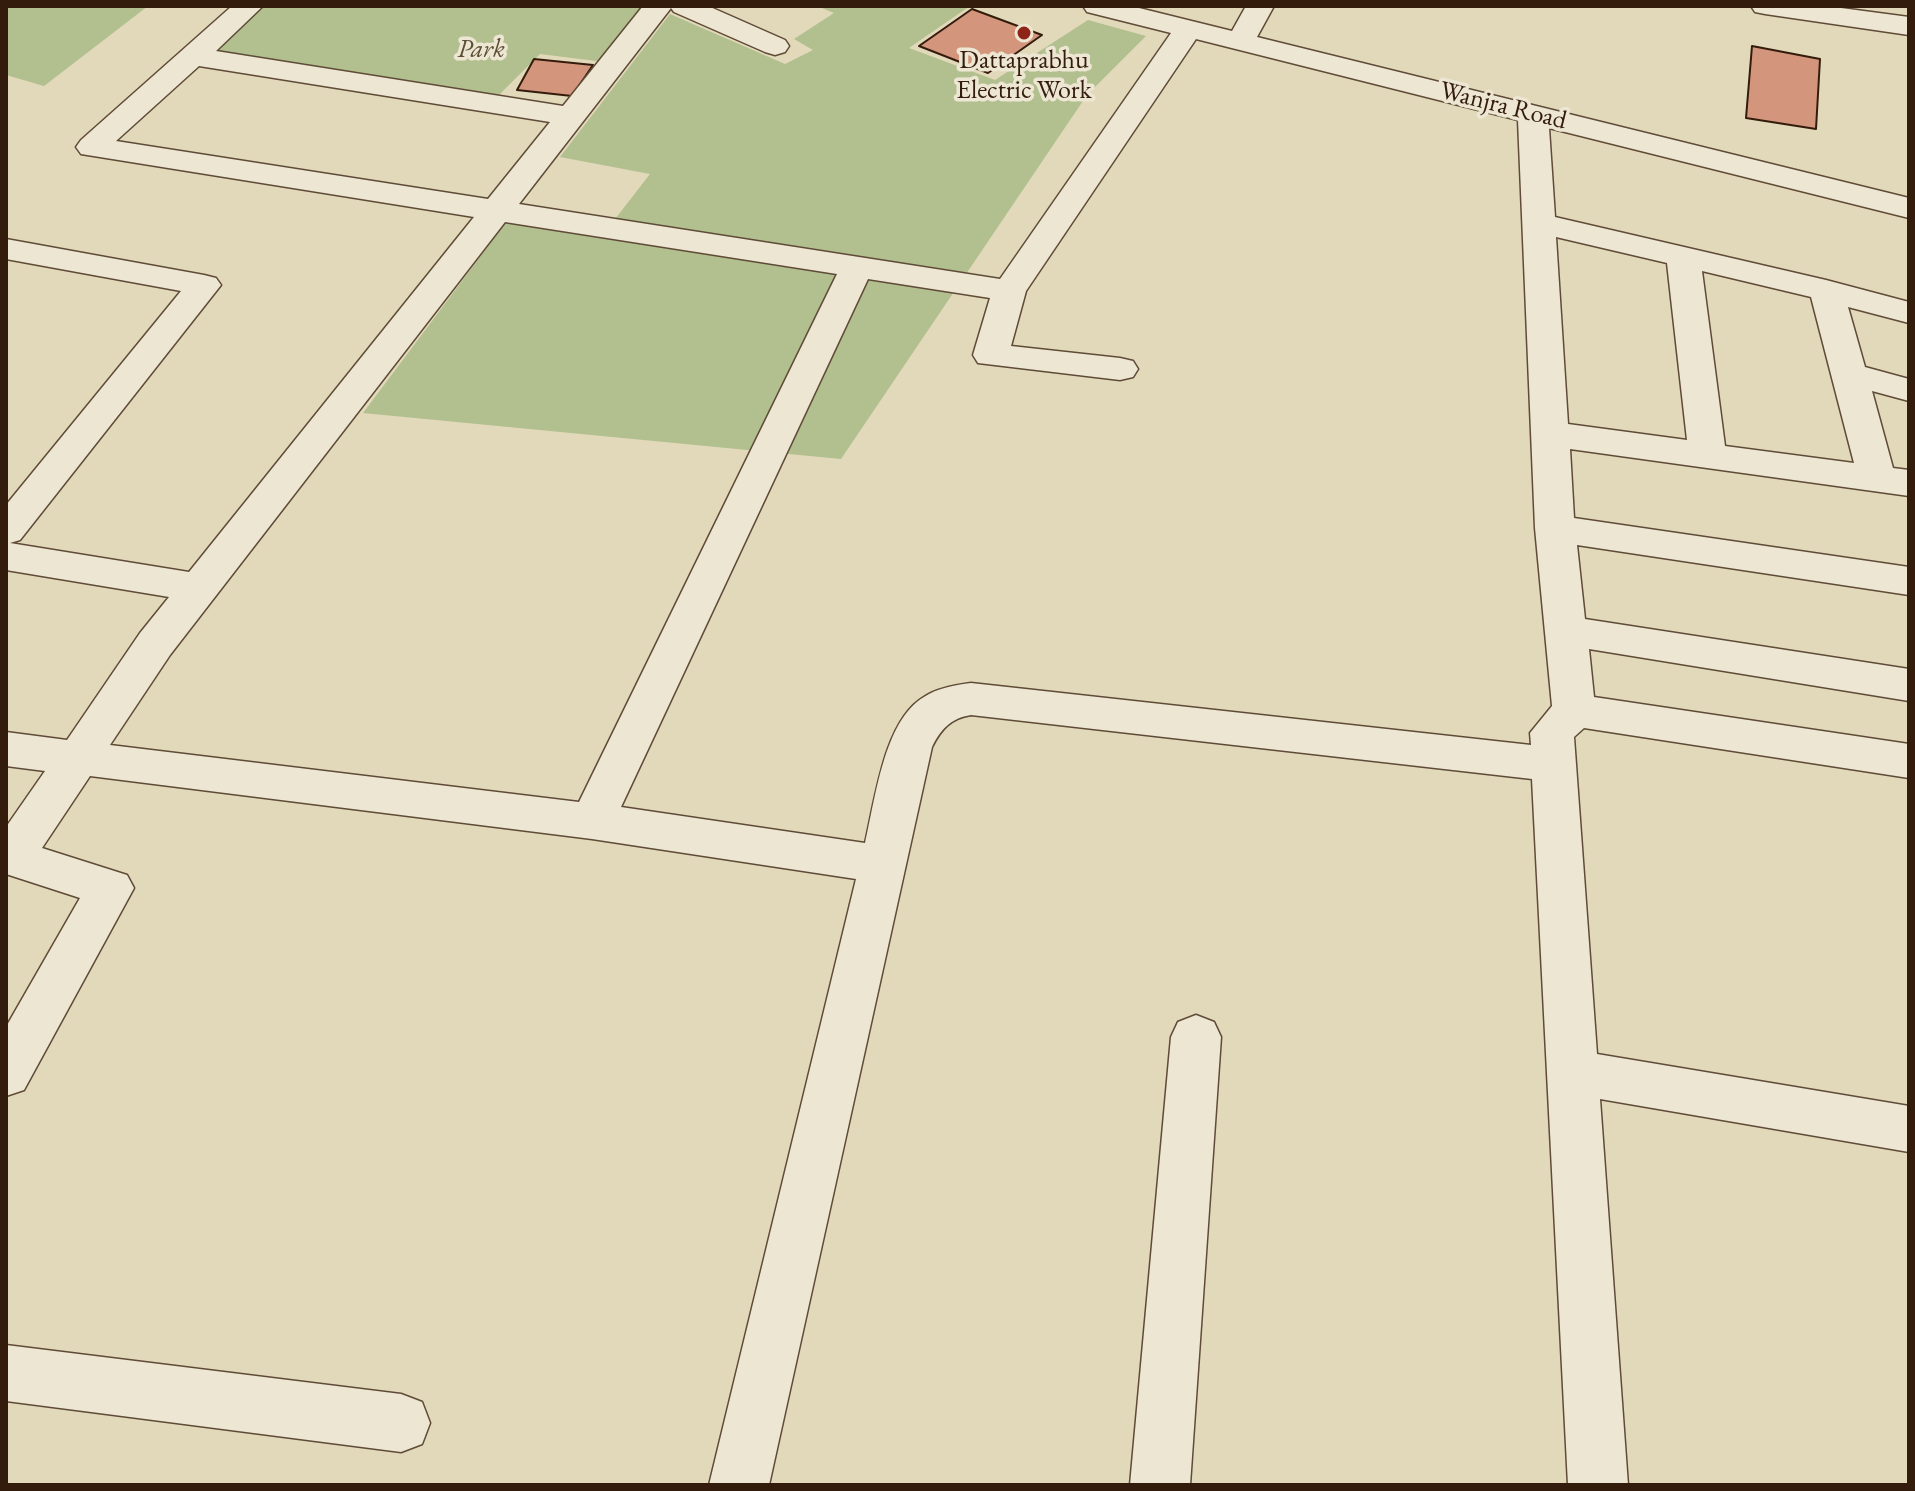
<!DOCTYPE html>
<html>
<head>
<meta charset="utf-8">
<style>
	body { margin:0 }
	#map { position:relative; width:1915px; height:1491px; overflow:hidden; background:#e1d9b9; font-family:"EB Garamond",serif }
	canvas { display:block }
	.frame { position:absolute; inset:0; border:8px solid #341c0c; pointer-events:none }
</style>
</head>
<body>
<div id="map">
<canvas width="1915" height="1491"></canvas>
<div class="frame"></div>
</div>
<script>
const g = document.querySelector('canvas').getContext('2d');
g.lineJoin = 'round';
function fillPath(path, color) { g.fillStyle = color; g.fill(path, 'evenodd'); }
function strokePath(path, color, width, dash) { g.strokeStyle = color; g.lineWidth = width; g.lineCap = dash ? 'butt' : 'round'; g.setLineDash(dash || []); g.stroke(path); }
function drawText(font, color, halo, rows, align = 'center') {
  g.font = font + ' "EB Garamond",serif'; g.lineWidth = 7; g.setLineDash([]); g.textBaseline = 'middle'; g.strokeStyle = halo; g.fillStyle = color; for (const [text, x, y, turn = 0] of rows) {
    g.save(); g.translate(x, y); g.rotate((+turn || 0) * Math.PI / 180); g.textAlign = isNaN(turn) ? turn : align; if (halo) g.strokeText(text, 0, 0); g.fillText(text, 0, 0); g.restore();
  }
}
fillPath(new Path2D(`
	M6,6H148L44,86L6,75Z
	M264,6H646L604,62L540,54L497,97L210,53Z
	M817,6H970L909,48L995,80L1088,20L1146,36L1087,95L841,459L363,413L510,217L605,232L650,174L560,157L670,14L785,64L813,50L794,39L834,13Z`), '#b2bf8f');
const building = new Path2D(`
	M972,9L1042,35L988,73L919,46Z
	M1752,46L1820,59L1816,129L1746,118Z
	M534,59L593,65L572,96L517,90Z`);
fillPath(building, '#d3957b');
strokePath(building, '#341c0c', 2);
const street = new Path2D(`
	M232,6H263L216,51L563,106L643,6H708L785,40L789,46L785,52L775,55L765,52L674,12L671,8L519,204L1000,279L1171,33L1087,12L1083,6H1131L1232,31L1246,6H1274L1257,37L1909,198V218L1549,128L1555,217L1826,280L1909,302V323L1848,307L1865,367L1909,379V401L1872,391L1893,468L1909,470V496L1570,449L1574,518L1909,567V595L1577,545L1585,619L1909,669V701L1589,649L1594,697L1909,744V778L1584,728L1574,737L1597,1054L1909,1106V1152L1600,1099L1628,1485H1568L1532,779L971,715C951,718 941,729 932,747L769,1485H709L856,879L592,839L90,776L42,848L127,875L134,888L24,1090L6,1096V1027L80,898L6,874V827L45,771L6,766V732L67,740L140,633L169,597L6,570V505L181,291L6,259V239L204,275L216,278L221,285L20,540L10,543L189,572L474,217L81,154L76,147L81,140ZM1196,39L1518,120L1535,528L1552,706L1530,733L1531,745L971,683C955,685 937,688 924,697C884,720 875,801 865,843L621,807L868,279L990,298L973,355L978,363L1120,380L1133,377L1138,369L1133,361L1120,358L1011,346L1026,291ZM199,66L550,122L488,199L116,141ZM505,222L837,274L579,802L110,745L170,655ZM1556,237L1667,263L1687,440L1568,424ZM1702,271L1811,297L1854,463L1725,446Z
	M1751,6H1826L1909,17V35L1765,14L1755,12Z
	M1196,1015L1214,1022L1221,1037L1190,1485H1130L1171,1037L1178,1022Z
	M6,1345L401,1394L422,1402L430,1423L422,1444L401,1452L6,1401Z`);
strokePath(street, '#5f4b37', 3);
fillPath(street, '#ece6d2');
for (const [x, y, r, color] of [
	[1024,33,8,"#8f2418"]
]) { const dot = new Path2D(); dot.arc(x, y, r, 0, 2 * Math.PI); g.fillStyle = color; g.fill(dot); strokePath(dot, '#ece6d2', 3); }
drawText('italic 26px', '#5a4d33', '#ece6d2', [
	["Park",481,50]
]);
drawText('26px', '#341c0c', '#ece6d2', [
	["Dattaprabhu",1024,61],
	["Electric Work",1024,91]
]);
drawText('26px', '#341c0c', '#ece6d2', [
	["Wanjra Road",1503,106,14]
]);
</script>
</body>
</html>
